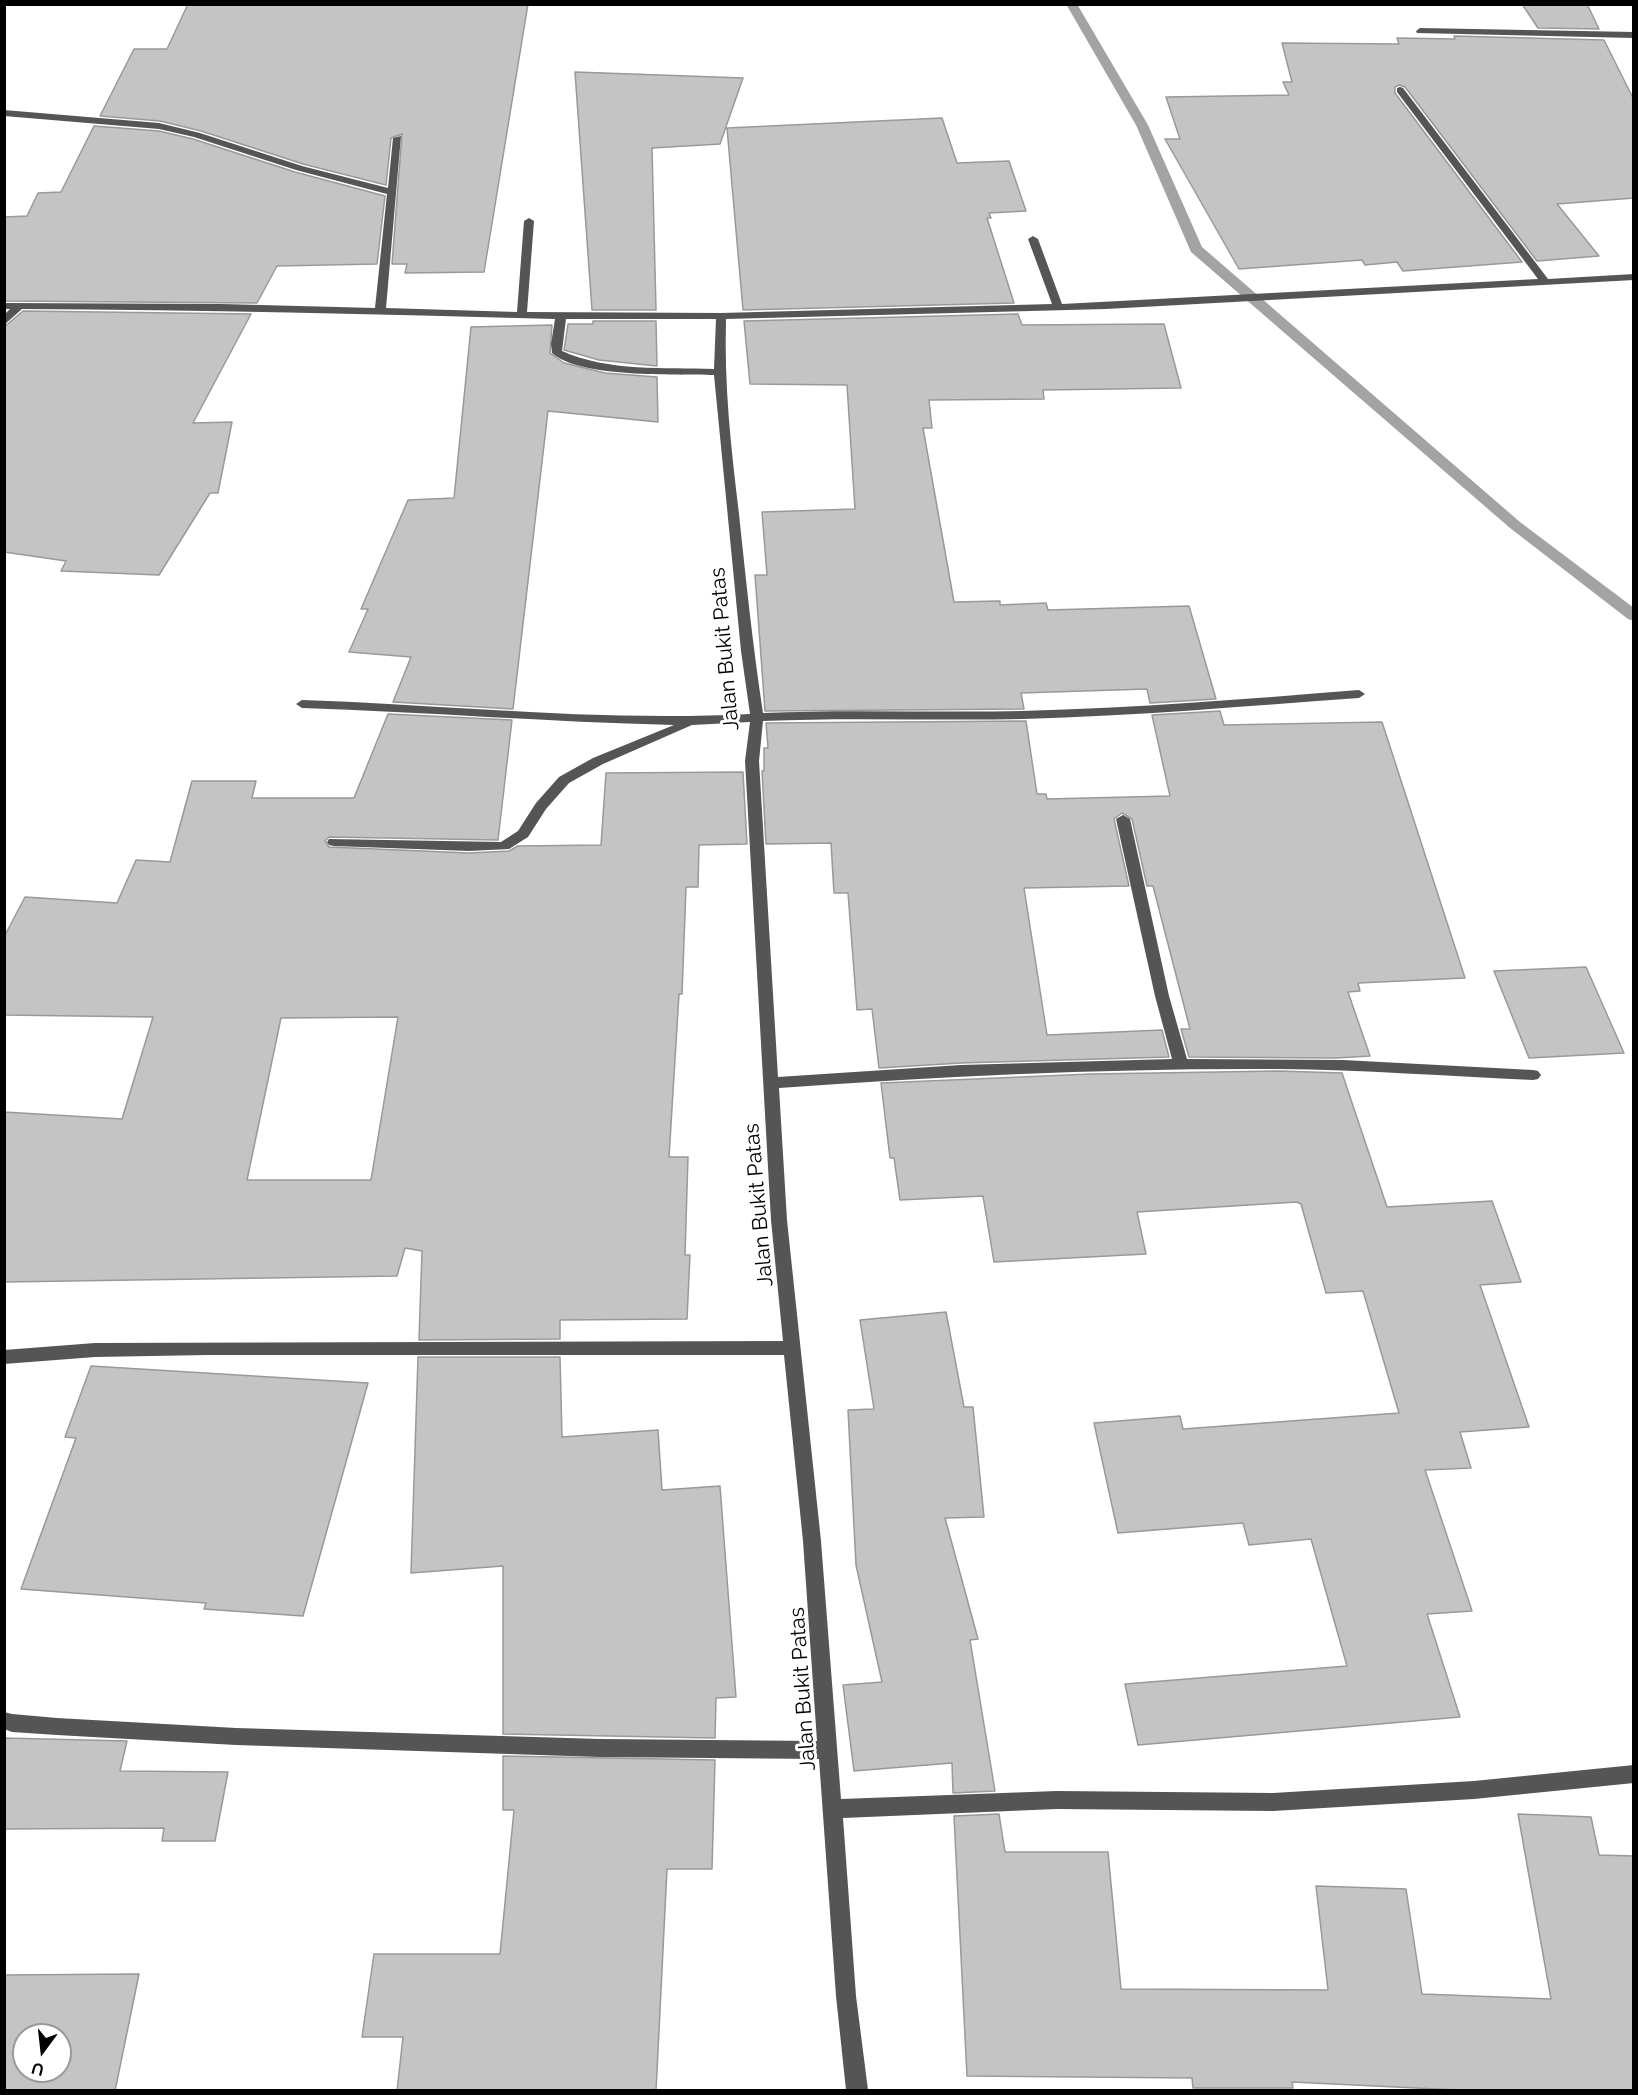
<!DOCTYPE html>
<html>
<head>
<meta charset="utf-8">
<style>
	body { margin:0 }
	#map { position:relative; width:1638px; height:2095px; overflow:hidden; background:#fff; font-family:Raleway,sans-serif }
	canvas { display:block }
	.frame { position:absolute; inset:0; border:6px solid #000; pointer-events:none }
	.north { position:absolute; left:12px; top:2023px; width:60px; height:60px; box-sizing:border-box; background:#fff; border:2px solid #999; border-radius:50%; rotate:195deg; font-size:16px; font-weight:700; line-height:24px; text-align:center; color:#000 }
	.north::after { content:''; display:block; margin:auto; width:21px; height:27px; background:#000; clip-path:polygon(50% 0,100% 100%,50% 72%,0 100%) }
</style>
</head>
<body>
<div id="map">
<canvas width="1638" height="2095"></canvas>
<div class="frame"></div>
<div class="north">U</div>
</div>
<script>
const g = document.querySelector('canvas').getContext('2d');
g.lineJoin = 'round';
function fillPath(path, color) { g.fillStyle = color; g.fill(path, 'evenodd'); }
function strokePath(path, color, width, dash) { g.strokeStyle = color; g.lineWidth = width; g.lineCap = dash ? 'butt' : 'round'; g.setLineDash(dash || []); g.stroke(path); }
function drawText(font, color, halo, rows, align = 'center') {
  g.font = font + ' Raleway,sans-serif'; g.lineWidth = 6; g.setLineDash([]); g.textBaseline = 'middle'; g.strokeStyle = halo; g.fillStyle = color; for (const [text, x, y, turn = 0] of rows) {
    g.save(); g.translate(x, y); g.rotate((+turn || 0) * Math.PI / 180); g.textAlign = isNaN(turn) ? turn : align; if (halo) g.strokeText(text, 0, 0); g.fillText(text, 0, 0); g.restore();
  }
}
fillPath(new Path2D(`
	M1066,4H1077L1148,125L1202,247L1520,522L1634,608V621L1628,619L1510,528L1191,252L1136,125Z`), '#a3a3a3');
const building = new Path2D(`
	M188,4H528L484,272L405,273L407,264H392L402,134L391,138L386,185L303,164L201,131L160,121L100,116L134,49H167Z
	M1522,4H1587L1599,29L1538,28Z
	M1454,36L1604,40L1634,100V198L1557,204L1599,256L1537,261L1405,87L1399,85L1395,87V93L1522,262L1403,271L1397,262L1365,265L1362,260L1239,269L1165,139H1180L1166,97L1289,95L1283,82H1292L1282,43L1399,44L1397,38L1455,39Z
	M575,72L743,78L720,144L652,148L656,310H592Z
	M942,118L957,163L1009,161L1026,211L989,213L991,218H987L1014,303L743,310L727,128Z
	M94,126L159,131L193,139L295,172L385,196L377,264L277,266L257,303L4,301V217L27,216L38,193L61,192Z
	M23,311L251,314L193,423L232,422L218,493H210L159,575L61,571L66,561L4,552V327Z
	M1018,314L1022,325L1164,324L1181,388L1043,390L1044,399L929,400L932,428H923L954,602L1000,601V605L1046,603L1048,610L1189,606L1216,699L1150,703L1147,689L1021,693L1024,709L765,711L755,575H767L762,512L855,509L847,385L750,384L744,321Z
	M593,321H656L657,366L599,360L564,350L568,324H593Z
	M552,325L550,353L564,363L605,373L657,377L658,422L548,411L513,709L393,702L411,657L349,652L368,609H361L408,500L454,498L471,327Z
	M1220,711L1224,725L1382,722L1465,978L1358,983L1360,991L1348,992L1370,1056L1336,1058L1189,1057L1181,1029H1190L1153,886H1147L1132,819L1122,813L1114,819L1129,886L1024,888L1047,1035L1162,1030L1169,1057L961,1063L879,1068L872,1009L857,1010L848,893H834L831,843L766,844L762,771H764V748H768L766,723L1026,721L1037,794H1046L1047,799L1170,796L1152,715Z
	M388,714L512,720L498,840L329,837L325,841L329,847L469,853L509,851L518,846L601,845L606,773L743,772L747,844L699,845L698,887H686L682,994H679L669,1157H688L685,1255H690L687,1319L560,1320V1339L419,1340L422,1251L405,1248L397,1276L4,1282V1112L122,1119L153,1017L4,1015V937L25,897L117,903L136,860L170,862L192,781H256L252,798H354ZM398,1017L371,1180H247L281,1018Z
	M1586,967L1624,1053L1529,1058L1494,971Z
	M1279,1071L1342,1073L1387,1207L1492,1201L1521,1282L1480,1285L1529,1427L1460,1432L1471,1468L1425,1470L1472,1611L1427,1614L1460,1717L1138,1745L1125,1684L1347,1666L1311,1539L1249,1545L1243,1523L1118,1533L1094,1423L1180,1416L1183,1429L1399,1413L1363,1291L1326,1293L1301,1204L1297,1202L1137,1212L1146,1254L994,1262L983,1196L900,1200L894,1158H890L881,1083L1091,1074Z
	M946,1312L964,1407H973L984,1517L945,1518L978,1639L970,1640L995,1791L953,1793L952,1763L854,1771L843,1685L882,1682L856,1565L848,1410L874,1409L860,1320Z
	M418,1357H560L562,1437L658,1430L662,1490L720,1486L736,1697L716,1698L715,1738L503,1734V1566L411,1573Z
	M91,1366L368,1383L303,1616L204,1609L206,1603L21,1589L76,1438L65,1437Z
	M4,1738L127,1741L120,1771L228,1772L215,1841H162L164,1828L4,1829Z
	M503,1756L715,1760L712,1869H667L656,2091H397L403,2037H362L374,1954H500L514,1810H503Z
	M999,1814L1005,1852H1108L1121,1989L1328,1990L1316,1886L1406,1889L1422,1994L1551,1999L1518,1814L1591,1817L1599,1855L1634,1856V2091H1478L1292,2082L1293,2088H1193L1192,2078L967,2076L954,1816Z
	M139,1974L115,2091H4V1975ZM24,2035H60V2071H24Z`);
fillPath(building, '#c4c4c4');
strokePath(building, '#999', 1.5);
fillPath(new Path2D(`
	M1420,28L1634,32V38L1417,33L1416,31Z
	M1400,87L1403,88L1548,279L1634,274V280L1106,309L726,319C724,386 731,448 739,514C746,581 753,647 763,713C849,709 936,713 1022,711C1135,708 1247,699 1359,690L1365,694L1359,698C1247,706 1135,716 1023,719C936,721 850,717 763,721L759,761L778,1077L961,1065L1172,1059L1155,996L1116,819L1123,815L1130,819L1169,996L1187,1059L1343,1060L1533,1070L1538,1071L1541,1075L1538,1079L1533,1080C1448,1076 1363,1070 1279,1069C1112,1068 945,1076 779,1088L787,1220L821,1541L841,1799L1057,1791L1273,1793L1474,1781L1634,1765V1783L1474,1799L1273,1811L1057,1809L843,1818L856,1996L868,2090H846L836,1996L819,1759L600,1757L236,1745L57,1735L12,1732L4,1729V1712L12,1714L57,1718L236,1728L600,1739L817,1741L803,1541L784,1355H208L95,1357L4,1364V1350L95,1343L783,1341L771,1220L745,761L750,722L692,725L603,764L569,783L546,809L528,837L509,849L469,851L334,846L329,845L327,842L329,839L501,842L518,831L536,803L559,777L593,758L674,725C549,722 426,712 302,708L296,704L302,700C451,705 601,722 750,714L741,651L714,375C676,374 579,378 552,353L551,344L555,319C377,314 201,310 22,309L4,325V315L10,309H4V303L222,304L375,308L387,194L296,170L194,137L159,129L4,116V110L159,123L200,133L302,166L388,188L393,138L401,136L386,308L517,312L524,221L529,218L534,221L527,312L721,313L1052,304L1028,239L1033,236L1038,239L1062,304L1538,279L1397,92V88ZM566,319H716L714,369C664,367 609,372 562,351Z`), '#555');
drawText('21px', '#000', '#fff', [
	["Jalan Bukit Patas",725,649,-95],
	["Jalan Bukit Patas",759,1205,-95],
	["Jalan Bukit Patas",803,1689,-94]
]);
</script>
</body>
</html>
